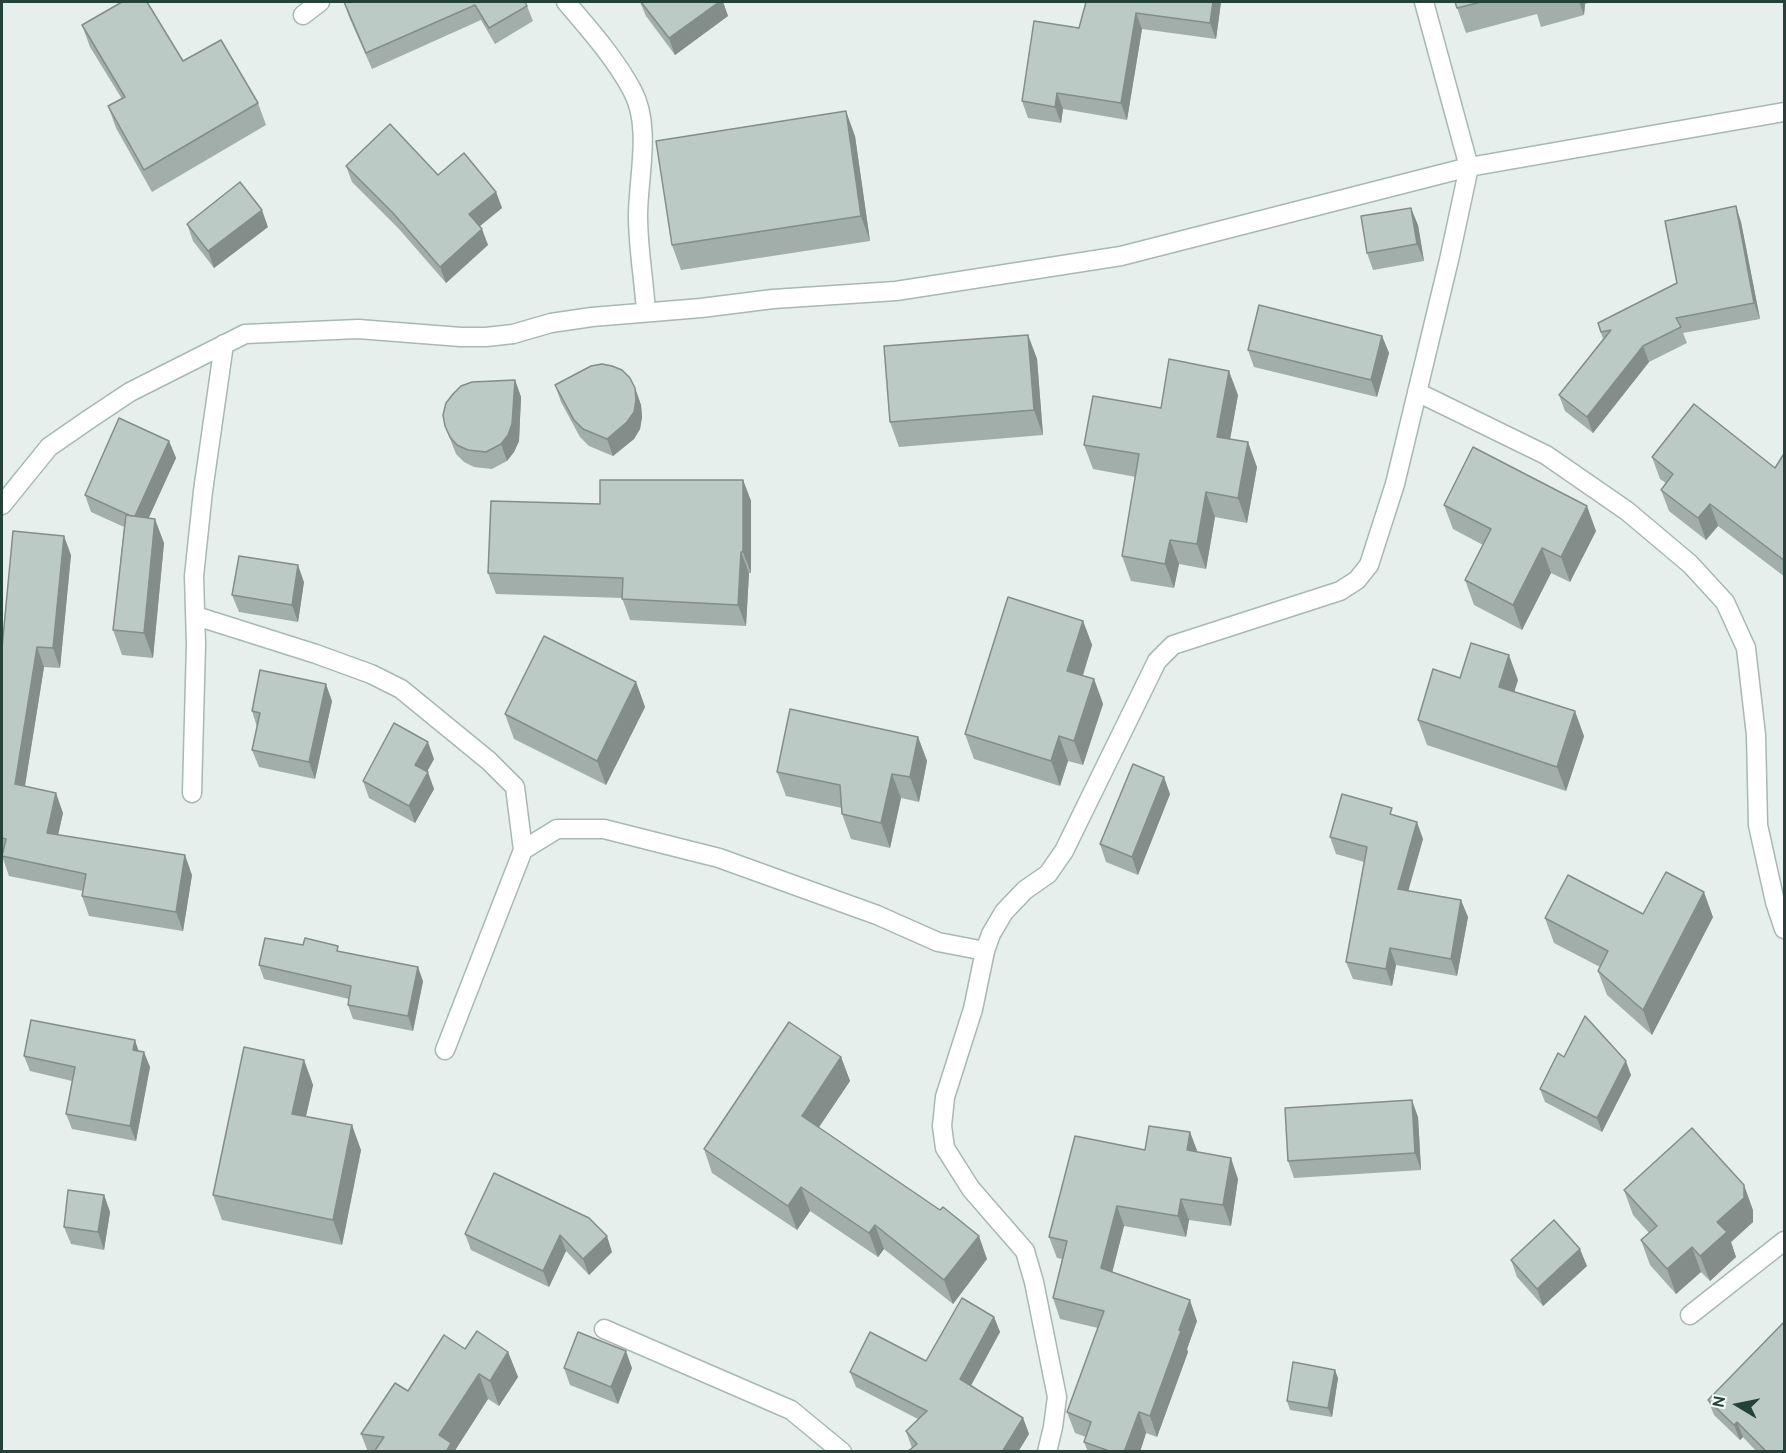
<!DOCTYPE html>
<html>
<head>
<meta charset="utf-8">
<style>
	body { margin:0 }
	#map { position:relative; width:1786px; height:1453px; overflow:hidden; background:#e6efeb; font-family:Overpass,sans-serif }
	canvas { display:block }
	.frame { position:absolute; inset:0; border:3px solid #24423a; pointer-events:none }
	.north { position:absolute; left:1708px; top:1375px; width:60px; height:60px; -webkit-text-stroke:4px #f7fbf9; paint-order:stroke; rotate:280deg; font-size:16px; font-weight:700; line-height:24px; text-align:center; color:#24423a }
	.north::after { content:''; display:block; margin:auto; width:21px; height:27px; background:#24423a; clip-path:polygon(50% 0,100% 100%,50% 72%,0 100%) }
</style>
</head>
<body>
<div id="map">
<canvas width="1786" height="1453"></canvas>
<div class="frame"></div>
<div class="north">N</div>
</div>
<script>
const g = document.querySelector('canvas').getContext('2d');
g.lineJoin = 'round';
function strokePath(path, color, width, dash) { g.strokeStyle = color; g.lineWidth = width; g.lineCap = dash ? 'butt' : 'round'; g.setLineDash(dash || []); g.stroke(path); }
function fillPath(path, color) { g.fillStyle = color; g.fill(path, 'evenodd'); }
const street = new Path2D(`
	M566,2C589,29 615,58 632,90C652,126 638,177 638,216C638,248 644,280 646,312
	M303,15L320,2
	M1417,392L1546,455L1627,511L1690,564L1725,602L1746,648L1756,735L1758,825L1775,902L1784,929
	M2,505L49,447L88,420L130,392L245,334L358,329L461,337H486L513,334L551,323L592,317L701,308L773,299L896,291L1121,256L1469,167L1784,112
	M196,616L316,654L371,674L401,689L489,761L515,787L523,850
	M192,793L196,644L194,576L203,491L224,344
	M445,1050L523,850L557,829H604L719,858L877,915L938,942L985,951
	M1690,1315L1784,1241
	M604,1329L791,1410L842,1452
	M1047,1452L1053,1427L1057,1397L1034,1282L1025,1251L971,1189L945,1148L942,1126L945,1097L973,1009L985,951L991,934L1004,912L1025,890L1048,874L1064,851L1157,661L1173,645L1340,591L1357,580L1369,565L1395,484L1449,260L1469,167L1424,2`);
strokePath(street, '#a8b8b2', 21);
strokePath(street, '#fff', 18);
fillPath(new Path2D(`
	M344,2L527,6L533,21L495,44L481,20L372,69L349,17Z
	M640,2H723L728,16L675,55L646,16Z
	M1086,2H1221L1216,39L1142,29L1127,120L1063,109L1061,123L1028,118L1022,101L1079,28Z
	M1455,2H1592L1585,4L1584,15L1541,27L1537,14L1466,33Z
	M82,25L183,61L258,103L266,125L152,192L116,128L108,106L122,99L90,47Z
	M855,136L870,241L681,270L672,245Z
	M346,166L438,175L496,192L502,208L480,226L488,245L446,283L399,229L352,182Z
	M1741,222L1760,319L1683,333L1687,343L1649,362L1593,433L1565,411L1559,395L1603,339L1598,323L1677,283Z
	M187,224L268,227L214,268L193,241Z
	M1418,225L1424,261L1373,270L1367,253Z
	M1028,335L1037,359L1043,435L899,447L890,422Z
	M1382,336L1389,353L1377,397L1254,367L1248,350Z
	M515,380L521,397L519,441L514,452L507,461L492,469L474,467L464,462L456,454L445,426Z
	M555,385L635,388L641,405L642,417L640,429L634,439L613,456L589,446L580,437L561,402Z
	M1238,395L1230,439L1257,467L1247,523L1215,517L1206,569L1179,564L1174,588L1131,581L1122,556L1136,477L1093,469L1084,445L1161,408Z
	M169,441L176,458L148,518L164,543L153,658L122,655L113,630L124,527L91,512L85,495Z
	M1785,452V577L1718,526L1706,540L1669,511L1661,490L1666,483L1660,479L1652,457L1775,468Z
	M743,480L751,501V573H749L746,626L630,620L622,598L496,594L488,573L600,504Z
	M1444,505L1596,531L1570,582L1551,573L1522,630L1474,605L1465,580L1483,545L1453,529Z
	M71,555L60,668L44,667L25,786L63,813L58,835L192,875L183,931L89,916L82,896L83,891L9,876L2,856V648Z
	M304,582L298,622L239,612L232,595Z
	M1083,621L1092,645L1083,676L1094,679L1103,704L1083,765L1068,761L1060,786L974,759L965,734Z
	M1460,678L1518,680L1514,692L1584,736L1566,791L1427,745L1418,720Z
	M636,682L645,707L606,785L514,739L505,714Z
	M332,701L315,779L259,767L252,750L257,727L252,711Z
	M918,737L927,761L919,802L901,798L890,848L851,839L842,814V808L786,796L777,772Z
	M434,759L427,772L434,789L415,823L369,798L363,781Z
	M1170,794L1138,875L1106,862L1100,844Z
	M1394,816L1423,839L1408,890L1468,917L1457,976L1396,965L1392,986L1353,979L1346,962L1364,862L1336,854L1330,837Z
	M1643,914L1713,917L1652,1035L1607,995L1598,971L1600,967L1554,943L1545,918Z
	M340,952L423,981L413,1031L353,1019L348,1005L349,999L264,979L259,965Z
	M139,1051L150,1067L136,1141L72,1129L66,1114L72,1081L30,1071L24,1056Z
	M841,1057L850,1081L819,1127L987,1259L953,1304L884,1249L878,1257L810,1211L797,1230L712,1173L704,1149Z
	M1564,1057L1631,1075L1602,1132L1545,1102L1540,1089Z
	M304,1060L313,1085L306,1116L361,1150L342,1245L222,1220L213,1195Z
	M1418,1117L1421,1170L1294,1178L1288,1161Z
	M1190,1132L1197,1152L1238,1179L1231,1226L1189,1220L1186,1237L1124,1226L1112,1272L1197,1321L1187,1349L1188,1352L1157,1437L1146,1433L1140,1452H1088L1084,1442L1086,1437L1075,1433L1067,1412L1098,1328L1060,1319L1053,1298L1062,1259L1057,1258L1049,1237L1145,1150Z
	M494,1173L612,1252L589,1275L566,1251L549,1287L471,1250L465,1234Z
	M1624,1190L1753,1210V1222L1731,1242L1736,1257L1710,1281L1701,1272L1676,1294L1650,1265L1641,1240L1649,1233L1633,1215Z
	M104,1195L110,1212L104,1250L71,1244L64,1227Z
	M1511,1260L1587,1266L1543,1306L1517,1277Z
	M994,1317L1000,1332L971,1386L1023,1418L1029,1434L1018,1452H907L912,1448L906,1431L918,1419L856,1387L850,1372L926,1361Z
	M465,1349L508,1352L518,1377L499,1406L488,1399L454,1452H368L361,1434Z
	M564,1368H632L618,1404L570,1385Z
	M1338,1378L1332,1417L1290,1410L1287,1401Z
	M1708,1400L1785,1452H1757L1743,1437L1740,1440L1714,1415Z`), '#a1aea9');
fillPath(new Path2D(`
	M719,2H723L728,16L675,55L669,38Z
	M1213,2H1221L1216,39L1210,23Z
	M1579,2H1584L1585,4L1584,15Z
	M1136,13L1142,29L1127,120L1121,103Z
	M1057,93L1063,109L1061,123L1055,107Z
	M846,111L855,136L870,241L861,216Z
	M496,192L502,208L475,230L469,214Z
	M1736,206L1741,222L1760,319L1754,303Z
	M1411,208L1418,225L1424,261L1417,244Z
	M262,210L268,227L214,268L208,251Z
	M482,229L488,245L446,283L440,267Z
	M1028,335L1037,359L1043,435L1034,410Z
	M1382,336L1389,353L1377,397L1371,380Z
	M1643,346L1649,362L1593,433L1587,417Z
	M1229,371L1238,395L1226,462L1217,437Z
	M515,380L521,397L519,441L514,452L507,461L501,444Z
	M635,388L641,405L642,417L640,429L634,439L613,456L607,439Z
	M169,441L176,458L141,535L134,518Z
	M1248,442L1257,467L1247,523L1238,498Z
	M743,480L751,501V573L743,552Z
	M1206,492L1215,517L1206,569L1197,544Z
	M1710,504L1718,526L1706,540L1698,518Z
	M1587,506L1596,531L1570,582L1561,557Z
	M155,519L164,543L153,658L144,633Z
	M64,536L71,555L60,668L53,648Z
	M1170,540L1179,564L1174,588L1165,564Z
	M1542,548L1551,573L1522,630L1513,605Z
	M741,552L749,573L746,626L738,605Z
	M298,565L304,582L298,622L292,605Z
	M1083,621L1092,645L1076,696L1067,671Z
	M37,647L44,667L22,804L15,784Z
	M1509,655L1518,680L1508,712L1499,687Z
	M1094,679L1103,704L1083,765L1074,741Z
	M636,682L645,707L606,785L597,761Z
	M326,684L332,701L315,779L309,762Z
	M1575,711L1584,736L1566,791L1557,767Z
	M1059,736L1068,761L1060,786L1051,761Z
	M918,737L927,761L919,802L910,777Z
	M428,742L434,759L421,782L415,765Z
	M428,772L434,789L415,823L409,806Z
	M892,774L901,798L890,848L881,823Z
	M1164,777L1170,794L1138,875L1132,857Z
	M56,793L63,813L54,853L47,833Z
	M1417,822L1423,839L1404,906L1398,889Z
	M185,855L192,875L183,931L176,912Z
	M1704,892L1713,917L1652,1035L1643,1010Z
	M1461,900L1468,917L1457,976L1451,959Z
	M1390,948L1396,965L1392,986L1386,969Z
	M418,967L423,981L413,1031L408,1016Z
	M135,1040L140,1055L133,1050Z
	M144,1052L150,1067L136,1141L130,1126Z
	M841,1057L850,1081L811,1139L802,1116Z
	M304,1060L313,1085L301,1138L292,1114Z
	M1626,1061L1631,1075L1602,1132L1597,1118Z
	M1412,1100L1418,1117L1421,1170L1415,1153Z
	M352,1125L361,1150L342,1245L333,1220Z
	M1190,1132L1198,1153L1187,1150Z
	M1231,1158L1238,1179L1231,1226L1223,1205Z
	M1744,1185L1753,1210V1222L1731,1242L1736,1257L1710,1281L1700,1256L1717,1222Z
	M801,1187L810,1211L797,1230L788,1206Z
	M104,1195L110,1212L104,1250L98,1232Z
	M1181,1199L1189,1220L1186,1237L1178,1216Z
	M1117,1206L1124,1226L1108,1289L1101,1268Z
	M875,1225L884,1249L878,1257L869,1233Z
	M560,1235L566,1251L549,1287L543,1271Z
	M607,1236L612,1252L589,1275L583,1259Z
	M979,1236L987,1259L953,1304L944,1280Z
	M1692,1247L1701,1272L1676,1294L1667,1269Z
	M1580,1249L1587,1266L1543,1306L1537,1289Z
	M1190,1300L1197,1321L1187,1349L1188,1352L1157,1437L1150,1416Z
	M994,1317L1000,1332L966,1394L960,1379Z
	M626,1351L632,1368L618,1404L611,1387Z
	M508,1352L518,1377L499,1406L490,1381Z
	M1335,1370L1338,1378L1332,1417L1328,1408Z
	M479,1374L488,1399L454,1452H445L439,1435Z
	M1139,1412L1146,1433L1140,1452H1124Z
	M1023,1418L1029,1434L1018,1452H1002Z
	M1737,1422L1743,1437L1740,1440L1734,1425Z`), '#838d89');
const building = new Path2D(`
	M122,2H147L183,61L221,40L258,103L144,170L108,106L125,97L82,25Z
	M344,2H525L527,6L489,28L475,5L366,53Z
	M641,2H719L669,38Z
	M1086,2H1213L1210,23L1136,13L1121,103L1057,93L1055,107L1022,101L1034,21L1079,28Z
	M1455,2H1481L1457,8Z
	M846,111L861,216L672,245L656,141Z
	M390,124L438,175L464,153L496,192L469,214L482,229L440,267L393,213L346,166Z
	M240,182L262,210L208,251L187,224Z
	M1736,206L1754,303L1676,318L1681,327L1643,346L1587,417L1559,395L1611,330L1601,332L1598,323L1677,283L1665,221Z
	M1411,208L1417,244L1367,253L1361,216Z
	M1259,305L1382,336L1371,380L1248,350Z
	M1028,335L1034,410L890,422L884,346Z
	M1169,359L1229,371L1217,437L1248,442L1238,498L1206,492L1197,544L1170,540L1165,564L1122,556L1139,454L1084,445L1093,396L1161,408Z
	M602,364L612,366L622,370L630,378L635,388L636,400L634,412L627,422L607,439L583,429L574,420L555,385L591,366Z
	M515,380L512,424L508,435L501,444L486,452L468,450L457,445L450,437L445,426L443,415L446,403L453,394L461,386L472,382Z
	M1694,404L1775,468L1785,452V561L1710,504L1698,518L1661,490L1673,474L1652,457Z
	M119,418L169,441L135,516H131L85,495Z
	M1473,447L1587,506L1561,557L1542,548L1513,605L1465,580L1491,529L1444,505Z
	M600,480H743V552H741L738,605L622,599L623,578L488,573L491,501L600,504Z
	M126,515L155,519L144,633L113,630Z
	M13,531L64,536L53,648L37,647L15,784L56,793L47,833L185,855L176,912L82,896L86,874L2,856L6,839L2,838V648Z
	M239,556L298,565L292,605L232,595Z
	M1008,597L1083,621L1067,671L1094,679L1074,741L1059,736L1051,761L965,734Z
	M544,636L636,682L597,761L505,714Z
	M1471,643L1509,655L1499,687L1575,711L1557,767L1418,720L1433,669L1460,678Z
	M260,670L326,684L309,762L252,750L260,713L252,711Z
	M790,709L918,737L910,777L892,774L881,823L842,814L840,785L777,772Z
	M394,723L428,742L415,765L428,772L409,806L363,781Z
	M1133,764L1164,777L1132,857L1100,844Z
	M1342,794L1392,808L1390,814L1417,822L1398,889L1461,900L1451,959L1390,948L1386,969L1346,962L1367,847L1330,837Z
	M1666,872L1704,892L1643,1010L1598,971L1608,951L1545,918L1568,875L1643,914Z
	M265,938L303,945L305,938L338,946L337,951L418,967L408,1016L348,1005L351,986L259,965Z
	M1585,1016L1626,1061L1597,1118L1540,1089L1558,1053L1564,1057Z
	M31,1020L135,1040L133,1050L144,1052L130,1126L66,1114L75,1067L24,1056Z
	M789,1022L841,1057L802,1116L940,1210L943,1207L979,1236L944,1280L875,1225L869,1233L801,1187L788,1206L704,1149Z
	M244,1047L304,1060L292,1114L352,1125L333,1220L213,1195Z
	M1412,1100L1415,1153L1288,1161L1285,1108Z
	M1149,1126L1190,1132L1187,1150L1231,1158L1223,1205L1181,1199L1178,1216L1117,1206L1101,1268L1190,1300L1179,1330L1181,1331L1150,1416L1139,1412L1124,1452H1112L1084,1442L1091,1422L1067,1412L1104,1311L1053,1298L1067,1241L1049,1237L1075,1136L1145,1150Z
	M1692,1128L1744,1185V1198L1717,1222L1727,1232L1700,1256L1692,1247L1667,1269L1641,1240L1657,1226L1624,1190Z
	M494,1173L589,1218L607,1236L583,1259L560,1235L543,1271L465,1234Z
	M68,1190L104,1195L98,1232L64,1227Z
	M1554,1220L1580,1249L1537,1289L1511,1260Z
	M962,1298L994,1317L960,1379L1023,1418L1002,1452H907L917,1444L906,1431L927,1411L850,1372L870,1332L926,1361Z
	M1785,1321V1452H1767L1737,1422L1734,1425L1708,1400Z
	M477,1331L508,1352L490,1381L479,1374L439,1435L451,1443L446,1452H374L384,1437L361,1434L395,1383L408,1391L444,1335L465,1349Z
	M578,1332L626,1351L611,1387L564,1368Z
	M1293,1362L1335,1370L1328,1408L1287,1401Z`);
fillPath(building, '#bbcac4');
strokePath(building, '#838d89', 1.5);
</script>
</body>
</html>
